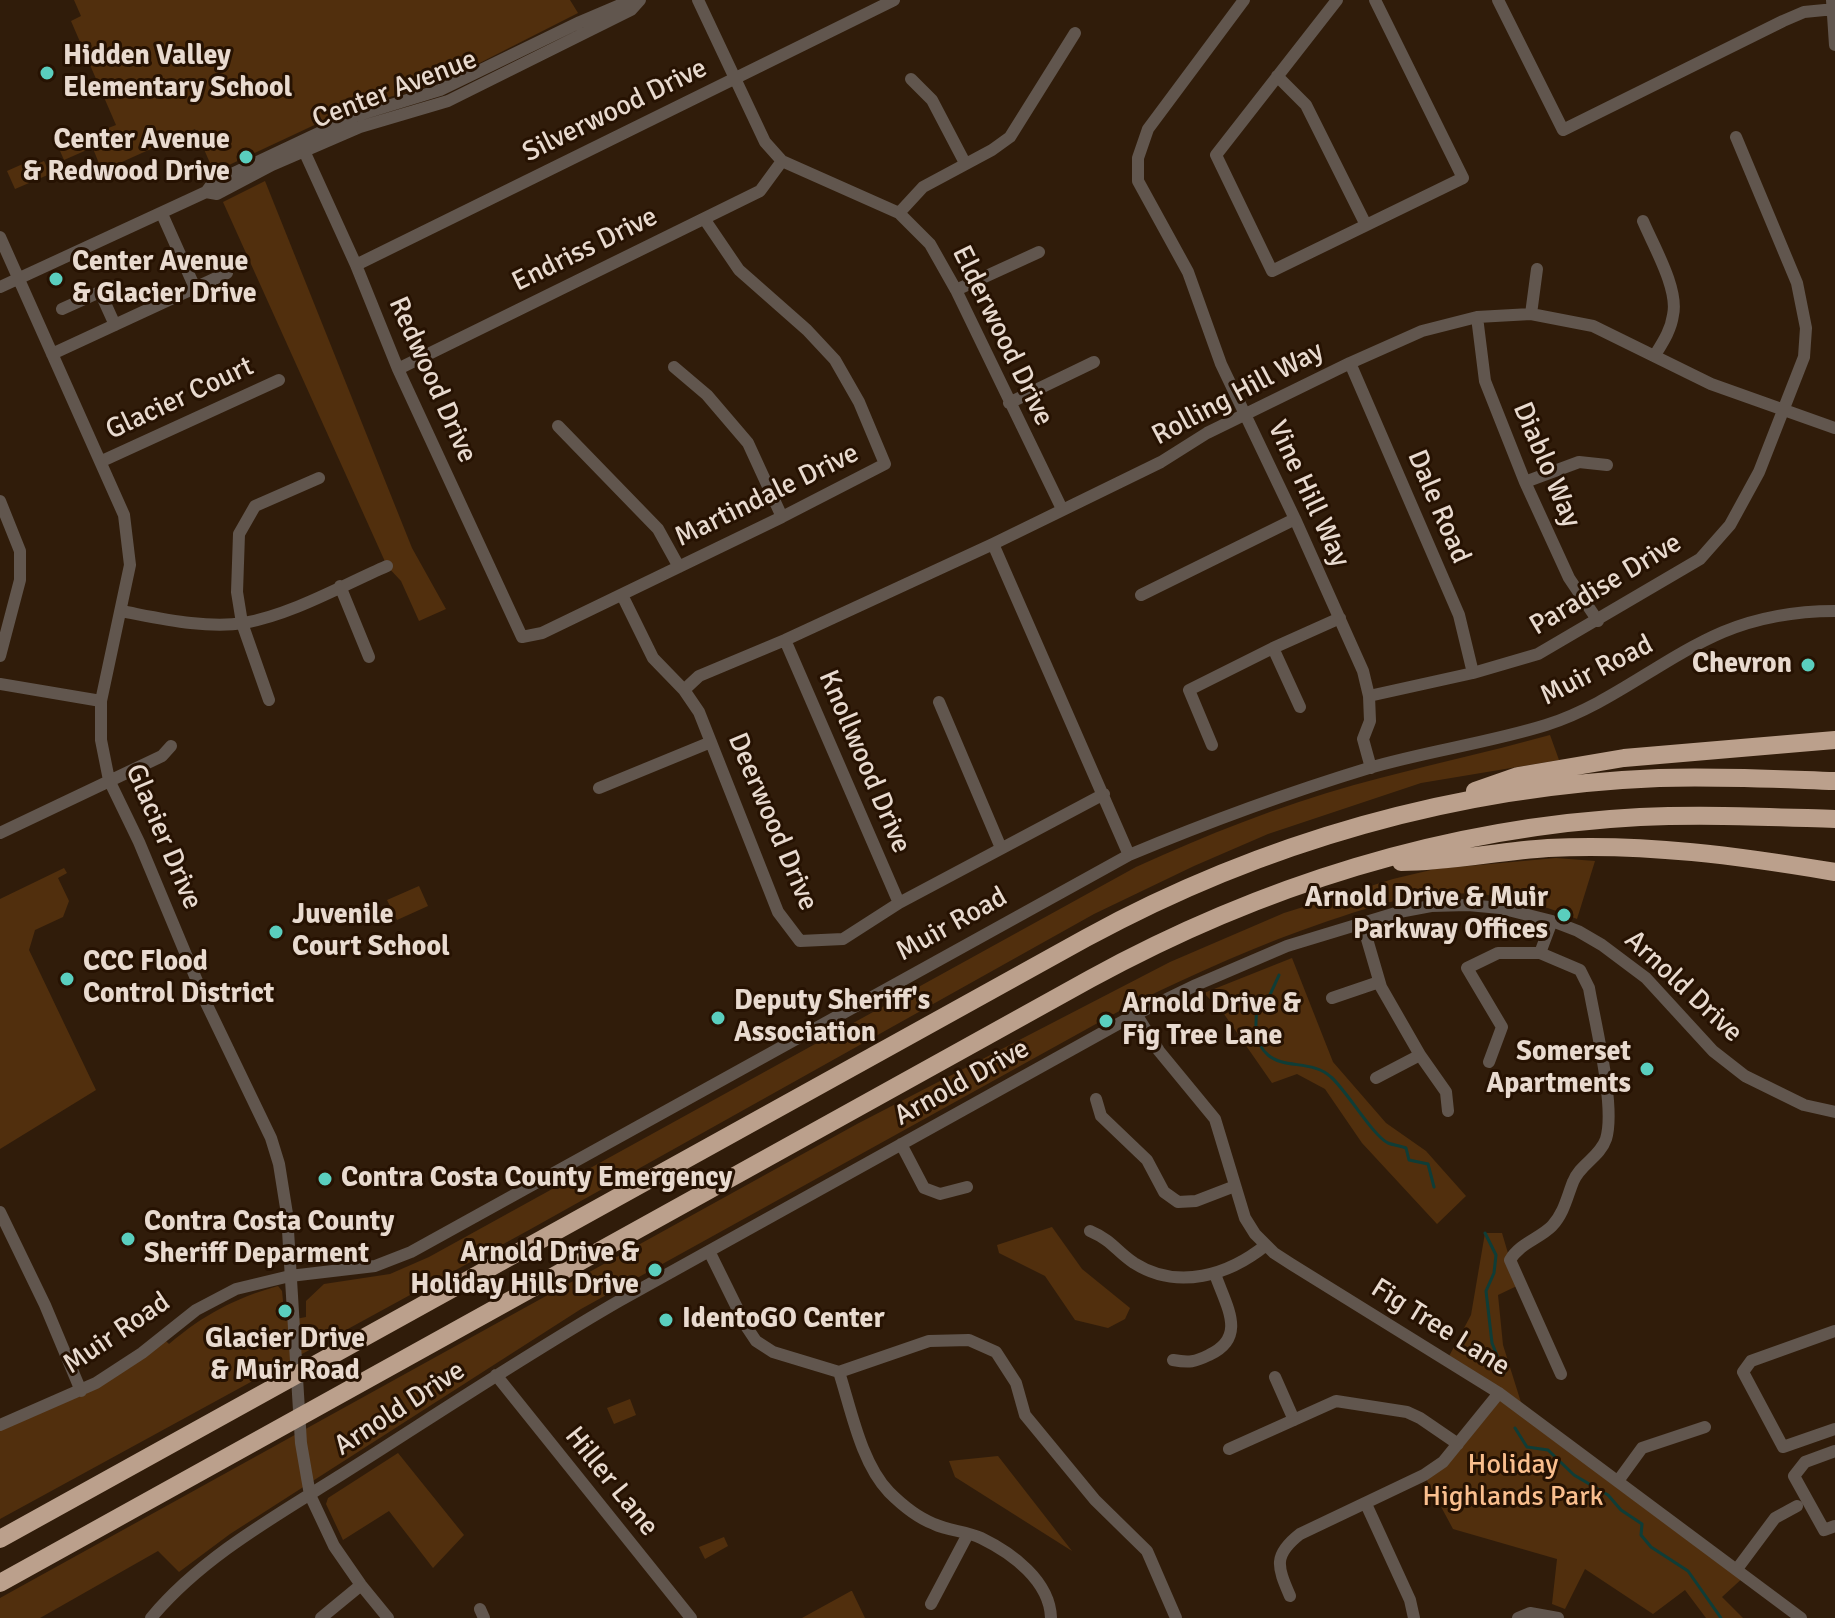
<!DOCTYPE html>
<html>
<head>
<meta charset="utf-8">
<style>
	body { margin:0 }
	canvas { display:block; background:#301c0a }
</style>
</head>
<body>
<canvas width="1835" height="1618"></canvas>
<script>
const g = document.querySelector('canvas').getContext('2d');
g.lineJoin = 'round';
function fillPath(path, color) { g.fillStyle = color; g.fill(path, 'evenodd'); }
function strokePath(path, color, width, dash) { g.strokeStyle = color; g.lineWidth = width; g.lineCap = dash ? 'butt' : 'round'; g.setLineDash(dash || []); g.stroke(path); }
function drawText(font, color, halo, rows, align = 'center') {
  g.font = font + ' Signika,sans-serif'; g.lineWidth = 6; g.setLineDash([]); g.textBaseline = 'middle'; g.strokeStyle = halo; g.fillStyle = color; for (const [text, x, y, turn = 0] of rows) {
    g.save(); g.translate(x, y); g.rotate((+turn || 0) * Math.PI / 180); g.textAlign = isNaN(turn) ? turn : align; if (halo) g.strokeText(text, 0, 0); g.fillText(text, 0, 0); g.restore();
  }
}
fillPath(new Path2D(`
	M74,0H570L578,13L448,79L420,89L355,106L214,172L195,129L102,171L88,136L116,125L71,21L81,16Z
	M82,133L89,149L64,160L57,144Z
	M44,161L50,174L15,189L7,171L25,163L27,168Z
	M265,181L412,548L446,609L419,621L401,581L387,566L223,202Z
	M1550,735L1559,760L1421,783L1268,834L1194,866L1094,914L529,1230L0,1519V1425L81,1391L162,1337L169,1344C205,1314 233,1299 278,1286L282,1291L285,1321L306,1317V1301L324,1284L390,1274L429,1257L1136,867C1206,835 1279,806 1354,785C1419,767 1485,753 1550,735Z
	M1556,858L1595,861L1577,919C1531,899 1478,889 1428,895C1394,899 1361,910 1328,921C1260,944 1196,973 1132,1004L581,1309L230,1534L179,1572L158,1551L40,1618H0V1598L857,1124L1170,962L1284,913L1393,879L1435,869Z
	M64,868L67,873L58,878L69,901L63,917L35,930L29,950L96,1090L0,1149V899Z
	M419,886L428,906L397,920L387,900Z
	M1292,958L1333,1062L1386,1123L1426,1151L1466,1196L1437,1224L1362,1143L1325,1089L1297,1074L1272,1083L1224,1014L1204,993Z
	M1052,1227L1082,1269L1130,1308L1125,1319L1108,1328L1075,1320L1045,1276L999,1253L997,1245Z
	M1485,1233H1502L1510,1260L1521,1284L1498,1295L1503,1345L1524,1412L1746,1575L1722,1597L1743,1618H1706L1685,1590L1653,1614L1585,1569L1565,1609L1552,1604L1557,1559L1453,1529L1424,1475L1499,1393L1447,1360L1471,1315Z
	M630,1399L636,1415L614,1424L607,1408Z
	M398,1453L464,1535L433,1568L389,1511L343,1540L326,1504L328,1498Z
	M998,1456L1072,1551L955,1477L949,1461Z
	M724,1537L728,1546L705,1559L699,1547Z
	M852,1591L865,1618H802L851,1591Z`), '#512f0d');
strokePath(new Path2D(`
	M1279,975L1268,999L1257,1009C1255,1026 1254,1043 1268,1055C1284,1069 1313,1060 1331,1077C1347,1091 1373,1136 1388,1143C1393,1145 1401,1146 1406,1148L1409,1160L1428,1164L1434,1187
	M1485,1233L1496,1255L1494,1273L1486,1291L1492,1343L1504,1373
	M1515,1428L1527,1447L1548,1450L1574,1475L1608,1495L1621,1510L1642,1524L1641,1535L1651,1547L1688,1571L1721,1618`), '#0f3d37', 3);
strokePath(new Path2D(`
	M698,0L765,142L782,161L899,213L930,244L956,290L1062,509
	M1244,0L1148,129L1138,158V181L1188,272L1221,364L1295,519L1363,671L1369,696L1370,721L1363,739L1371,768
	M1337,0L1216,155L1272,271L1463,178L1375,0
	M1498,0L1563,130L1783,21L1804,12L1835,9
	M1832,0L1835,45
	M1277,76L1306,105L1366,225
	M911,79L932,100L965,163
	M300,142L356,265L398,369L522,637L542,633L782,517L885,464L859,402L835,360L807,330L739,270L705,220
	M206,192L217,194L272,165L360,127L448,101L631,10L640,0
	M899,213L923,187L992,150L1010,137L1075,33
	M162,214L195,288
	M1643,221C1653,245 1679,289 1673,315C1671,330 1663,342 1655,355
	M0,237L124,515L130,565L101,701V740L109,780L139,842L207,1005L271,1138L279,1164L287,1214L301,1443L310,1495L334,1546L361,1585L388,1618
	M356,265L894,0
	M0,287L206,192L212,184L232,174L355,116L440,90L580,22L627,2L638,0
	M956,290L1039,252
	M100,292L115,325
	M62,309L113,286
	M1531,314L1537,269
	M1477,317L1485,381L1525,482L1569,578L1598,621
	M52,354L227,273
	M1350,363L1459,615L1473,673
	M674,367L707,395L748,443L782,517
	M398,369L760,191L782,161
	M1009,403L1094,362
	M558,426L658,529L679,567
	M102,461L279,380
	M1525,482L1579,462L1607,465
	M0,501L20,551V580L0,656
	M993,544L1129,855
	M340,586L369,657
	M622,595L653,658L684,690L699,712L778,912L800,941L843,939L899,903L1104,794
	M1141,595L1295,519
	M121,611C159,618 205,629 244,623C293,614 341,586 387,566
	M785,640L899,903
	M1273,648L1300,707
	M0,684L101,701
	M684,690L699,676L785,640L993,544L1161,462L1207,433L1350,363L1422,331L1477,317L1531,314L1593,326L1711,384L1835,428
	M1369,696L1473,673L1538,654L1700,559L1730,525L1759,472L1804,357L1806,328L1797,283L1736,137
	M269,700L242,623L237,592L239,534L255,506L319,478
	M939,702L1001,848
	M1212,745L1189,690L1273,648L1340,618
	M599,788L711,742
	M0,833L162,756L171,746
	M1362,922L1381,987L1420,1055L1446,1092L1448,1111
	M1540,953L1552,921
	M1332,998L1379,982
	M1136,1014L1159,1051L1215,1119L1245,1218L1255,1234L1274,1253L1291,1264L1499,1393L1801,1618
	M1489,1062L1502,1027L1467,968L1498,953H1540L1580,970L1589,988C1595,1023 1616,1107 1606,1139C1600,1157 1579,1165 1573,1182C1567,1197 1564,1213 1552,1226C1539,1239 1520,1243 1510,1260L1561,1374
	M1376,1078L1420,1055
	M1096,1099L1101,1116L1147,1160L1164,1192L1178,1202L1196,1201L1235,1186
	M901,1144L924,1188L940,1194L967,1187
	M0,1212L45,1305L81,1391
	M1090,1231C1113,1241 1115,1250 1134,1263C1178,1291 1229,1275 1266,1245
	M709,1251L746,1326L756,1341L773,1352L839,1372L929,1341L969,1340L996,1352L1016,1383L1025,1415L1095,1500L1147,1551L1176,1618
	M1835,1331L1751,1361L1743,1372L1783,1447L1835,1429
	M1173,1360C1189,1363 1195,1362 1209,1355C1248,1337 1226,1306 1215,1274
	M839,1372C851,1409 861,1463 889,1492C902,1505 916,1517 934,1524C949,1531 966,1531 981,1538C1012,1553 1050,1581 1051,1618
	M496,1375L691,1618
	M1275,1377L1294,1420
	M0,1425L96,1383L142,1353L196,1310L236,1289L290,1276L375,1266L411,1252L1129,855C1208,822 1287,793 1369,768C1427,751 1488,743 1546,725C1610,705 1662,658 1723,632C1759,617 1796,611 1835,611
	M1229,1449L1336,1401L1407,1412L1420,1418L1458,1444
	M1835,1451L1805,1462L1794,1476L1824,1530L1835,1526
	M1618,1481L1642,1448L1705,1427
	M1366,1504L1410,1600L1414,1618
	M1737,1569L1775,1518L1797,1506
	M1290,1596C1277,1566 1273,1555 1300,1534L1424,1475L1443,1462L1499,1393
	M931,1604L968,1534
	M480,1609L484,1618
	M151,1618C205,1553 285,1511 355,1466C443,1410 529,1353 619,1301L1136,1014L1196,985L1287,946L1399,912L1431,906L1468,905L1500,908L1552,921L1578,931L1602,945L1646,978L1713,1051L1745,1076L1804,1105L1835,1112
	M321,1618L361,1585
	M1518,1618L1530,1613L1558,1618`), '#61564e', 12);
strokePath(new Path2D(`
	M1475,791L1518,776L1624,758L1835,740
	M1401,862C1450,862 1499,851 1548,848C1645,843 1740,856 1835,872
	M0,1539L1086,938C1262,842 1458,786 1659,778C1718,776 1776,779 1835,781
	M0,1583L1090,979C1260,886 1446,827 1640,817C1705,814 1770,817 1835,819`), '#bba08c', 18);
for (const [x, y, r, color] of [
	[47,73,8,"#5acebe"],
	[246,157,8,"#5acebe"],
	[56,279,8,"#5acebe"],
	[1808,665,8,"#5acebe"],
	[1564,915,8,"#5acebe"],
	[276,932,8,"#5acebe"],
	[67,979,8,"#5acebe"],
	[718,1018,8,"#5acebe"],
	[1106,1021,8,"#5acebe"],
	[1647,1069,8,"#5acebe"],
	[325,1179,8,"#5acebe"],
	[128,1239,8,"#5acebe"],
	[655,1270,8,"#5acebe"],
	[285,1311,8,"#5acebe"],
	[666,1320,8,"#5acebe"]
]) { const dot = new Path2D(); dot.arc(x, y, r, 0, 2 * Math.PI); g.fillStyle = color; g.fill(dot); strokePath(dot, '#261202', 3); }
drawText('bold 28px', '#e8dacf', '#261202', [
	["Hidden Valley",63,57],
	["Elementary School",63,89],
	["Center Avenue",230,141,"right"],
	["& Redwood Drive",230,173,"right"],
	["Center Avenue",72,263],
	["& Glacier Drive",72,295],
	["Chevron",1792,665,"right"],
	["Arnold Drive & Muir",1548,899,"right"],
	["Parkway Offices",1548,931,"right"],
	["Juvenile",292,916],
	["Court School",292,948],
	["CCC Flood",83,963],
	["Control District",83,995],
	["Deputy Sheriff's",734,1002],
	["Association",734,1034],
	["Arnold Drive &",1122,1005],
	["Fig Tree Lane",1122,1037],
	["Somerset",1631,1053,"right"],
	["Apartments",1631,1085,"right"],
	["Contra Costa County Emergency",341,1179],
	["Contra Costa County",144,1223],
	["Sheriff Deparment",144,1255],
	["Arnold Drive &",639,1254,"right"],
	["Holiday Hills Drive",639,1286,"right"],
	["IdentoGO Center",682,1320],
	["Glacier Drive",285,1340,"center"],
	["& Muir Road",285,1372,"center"]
], 'left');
drawText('28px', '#e8dacf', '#261202', [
	["Center Avenue",395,90,-21],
	["Silverwood Drive",615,111,-26],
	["Endriss Drive",585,250,-26],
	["Elderwood Drive",1002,336,64],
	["Redwood Drive",432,380,66],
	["Rolling Hill Way",1238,394,-28],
	["Glacier Court",180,399,-25],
	["Diablo Way",1546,465,67],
	["Vine Hill Way",1308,494,65],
	["Martindale Drive",767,496,-26],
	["Dale Road",1438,507,67],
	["Paradise Drive",1606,585,-31],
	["Muir Road",1597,671,-27],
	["Knollwood Drive",864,762,67],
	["Deerwood Drive",772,822,67],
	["Glacier Drive",163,837,67],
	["Muir Road",952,925,-29],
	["Arnold Drive",1683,987,43],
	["Arnold Drive",962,1083,-29],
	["Fig Tree Lane",1440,1328,32],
	["Muir Road",117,1334,-34],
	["Arnold Drive",400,1409,-33],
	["Hiller Lane",611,1482,51]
]);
drawText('28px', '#fabf8e', '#261202', [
	["Holiday",1513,1466],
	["Highlands Park",1513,1498]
]);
</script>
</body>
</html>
